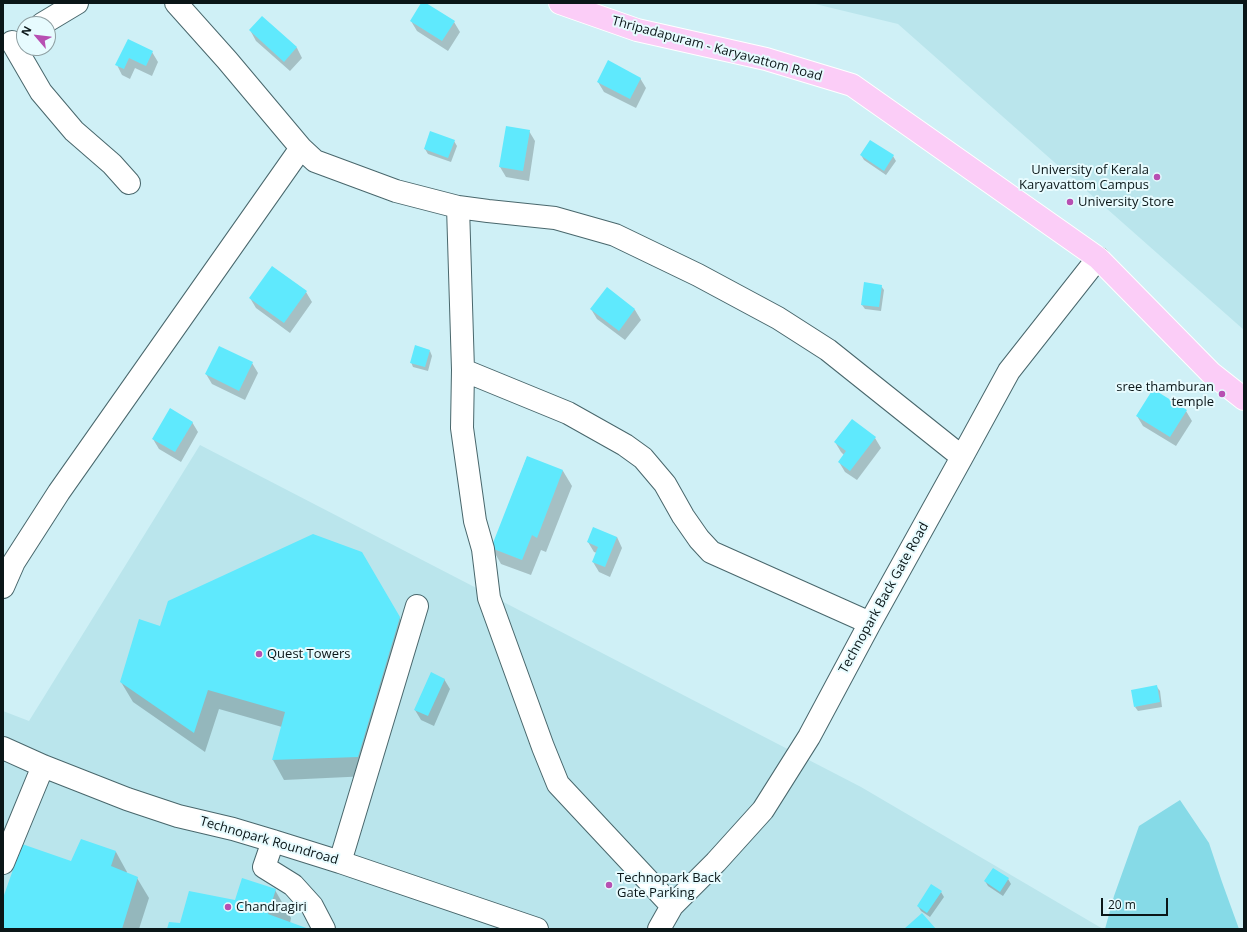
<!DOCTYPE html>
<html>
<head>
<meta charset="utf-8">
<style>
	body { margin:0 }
	#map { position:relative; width:1247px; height:932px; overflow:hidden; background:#cff0f6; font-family:"Open Sans",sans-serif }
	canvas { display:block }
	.frame { position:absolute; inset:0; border:4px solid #0a1618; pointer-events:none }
	.north { position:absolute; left:16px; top:16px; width:40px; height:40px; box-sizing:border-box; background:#e7fbfe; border:1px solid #8f9fa2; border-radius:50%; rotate:298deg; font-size:11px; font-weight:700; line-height:16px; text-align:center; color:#0a1618 }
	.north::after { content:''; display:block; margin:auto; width:14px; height:18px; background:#b74fb2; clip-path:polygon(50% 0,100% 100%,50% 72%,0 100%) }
	.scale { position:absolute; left:1101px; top:898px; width:67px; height:18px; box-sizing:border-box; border:2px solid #0a1618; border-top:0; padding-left:5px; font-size:12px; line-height:14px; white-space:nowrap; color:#0a1618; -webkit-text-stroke:3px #e7fbfe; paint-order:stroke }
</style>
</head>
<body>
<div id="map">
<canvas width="1247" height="932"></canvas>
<div class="frame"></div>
<div class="north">N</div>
<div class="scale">20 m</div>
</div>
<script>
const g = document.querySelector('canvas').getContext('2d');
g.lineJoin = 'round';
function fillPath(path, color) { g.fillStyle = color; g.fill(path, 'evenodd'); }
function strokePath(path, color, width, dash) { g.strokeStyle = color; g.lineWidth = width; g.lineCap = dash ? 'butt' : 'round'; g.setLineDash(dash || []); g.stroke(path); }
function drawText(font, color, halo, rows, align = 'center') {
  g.font = font + ' "Open Sans",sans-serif'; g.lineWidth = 4; g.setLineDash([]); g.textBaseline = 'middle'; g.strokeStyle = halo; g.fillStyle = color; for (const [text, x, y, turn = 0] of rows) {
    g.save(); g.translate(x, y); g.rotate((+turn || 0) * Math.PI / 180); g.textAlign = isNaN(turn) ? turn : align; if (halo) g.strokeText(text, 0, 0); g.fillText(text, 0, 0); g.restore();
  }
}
fillPath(new Path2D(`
	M811,3H1244V330L898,24Z
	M200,445L861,787L1103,929H3V711L29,721Z`), '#bae5ec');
fillPath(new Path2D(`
	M1180,800L1209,843L1222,882L1239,929H1105L1114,896L1139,826Z`), '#86dae7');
fillPath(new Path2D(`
	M422,3L454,22L460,32L448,51L417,31L411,21Z
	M262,17L297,48L302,58L290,71L256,41L250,30Z
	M128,40L152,52L158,62L152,76L135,68L130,79L122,75L117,65Z
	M640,78L646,88L636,108L604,92L598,82Z
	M507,127L529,131L535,141L529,181L506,177L500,167Z
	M454,141L457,146L451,162L428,154L425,149Z
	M861,155L893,156L896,161L886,175L864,160Z
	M881,286L884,290L881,311L865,309L862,305Z
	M607,288L635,310L641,320L625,340L597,319L591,309Z
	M306,292L312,302L290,333L256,308L250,298Z
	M430,351L432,356L428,371L413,367L411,362Z
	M252,363L258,373L245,400L212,384L206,374Z
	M1186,411L1192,421L1176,446L1143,426L1137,416Z
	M192,422L198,432L181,462L159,449L153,439Z
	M875,438L881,448L857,480L845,472L839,462L844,455L841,452L835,442Z
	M527,457L563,471L572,486L546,552L541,550L531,575L501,564L492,548Z
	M617,537L622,548L610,577L599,572L593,562L597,553L594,552L588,542Z
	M399,617L411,638L369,776L284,780L273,760L282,727L219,709L205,752L133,702L121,682L161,627Z
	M444,679L450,689L434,726L421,720L415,710Z
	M1157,687L1160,691L1162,707L1138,711L1135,707Z
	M116,852L127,872L126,874L137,878L149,898L139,929H3V901L71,862Z
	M1008,879L1011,884L1003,896L988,886L985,881Z
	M275,890L291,918L290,923L307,929H168Z
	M941,892L944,897L930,917L921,911L918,906Z`), '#0003');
fillPath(new Path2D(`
	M421,3H426L455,21L442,41L410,21Z
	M262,16L297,47L284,62L249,30Z
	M128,39L153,51L146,66L129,58L124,69L115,65Z
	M608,60L641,78L630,99L597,82Z
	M506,126L530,130L523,171L499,167Z
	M430,131L455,140L448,158L424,149Z
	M870,140L894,155L884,171L860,155Z
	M272,266L307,291L284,323L249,298Z
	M864,282L882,285L879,307L861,305Z
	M607,287L635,309L619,331L590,309Z
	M415,345L430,350L425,367L410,363Z
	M219,346L253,362L239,391L205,374Z
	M1153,389L1187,410L1170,437L1136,416Z
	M170,408L193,422L175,452L152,439Z
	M852,419L876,437L850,471L838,462L846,451L834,442Z
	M527,456L563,470L537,538L532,535L522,560L491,548Z
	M593,527L617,537L605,567L592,562L598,547L587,542Z
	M313,534L362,552L400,617L358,757L272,760L285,712L208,690L194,733L120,682L139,619L160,626L168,601Z
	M431,672L445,679L428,716L414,710Z
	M1157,685L1160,702L1134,707L1131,690Z
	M81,839L116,851L111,866L138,877L122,929H3V898L22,844L71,861Z
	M993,868L1009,878L1000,892L984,881Z
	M242,878L276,889L268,914L309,929H167L169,922L180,923L189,891L235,900Z
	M931,884L942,891L927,913L917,906Z
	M922,913L936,929H904Z`), '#5fe9fd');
const minor = new Path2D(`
	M176,3L227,60L301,148L315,161L396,191L458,207L488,211L555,218L615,235L698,275L778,318L828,350L962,457
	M42,24L77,3
	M12,42L41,92L74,131L112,164L129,183
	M458,207L463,370L462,428L475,521L483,549L489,598L543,747L558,784L672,906
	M463,370L568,413L625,445L643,458L665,484L683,516L699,539L711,552L870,623
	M3,587L14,562L59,492L301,148
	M3,748L43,766L127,799L178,816L233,829L273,841L340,862L537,929
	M273,841L264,867L293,885L312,906L324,929
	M340,862L417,606
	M3,863L43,766
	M659,929L672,906L716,862L763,810L809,737L870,623L962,457L1009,371L1098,258`);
const major = new Path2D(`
	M560,3L637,30L766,59L852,85L1098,258L1211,373L1244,399`);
strokePath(minor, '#49676c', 24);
strokePath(major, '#fff', 24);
strokePath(minor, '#fff', 22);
strokePath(major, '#fbcdf7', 22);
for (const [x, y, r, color] of [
	[1157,177,4,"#b74fb2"],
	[1070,202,4,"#b74fb2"],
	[1222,394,4,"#b74fb2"],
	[259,654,4,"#b74fb2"],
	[609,885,4,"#b74fb2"],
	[228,907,4,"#b74fb2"]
]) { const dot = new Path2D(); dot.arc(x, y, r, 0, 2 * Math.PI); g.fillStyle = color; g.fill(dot); strokePath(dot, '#e7fbfe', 1.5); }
drawText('13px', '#0a1618', '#e7fbfe', [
	["Thripadapuram - Karyavattom Road",717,49,15],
	["Technopark Back Gate Road",884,598,-61],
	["Technopark Roundroad",269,841,16]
]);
drawText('13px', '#0a1618', '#e7fbfe', [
	["University of Kerala",1149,170,"right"],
	["Karyavattom Campus",1149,185,"right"],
	["University Store",1078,202],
	["sree thamburan",1214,387,"right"],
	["temple",1214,402,"right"],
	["Quest Towers",267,654],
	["Technopark Back",617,878],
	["Gate Parking",617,893],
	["Chandragiri",236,907]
], 'left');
</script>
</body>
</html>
